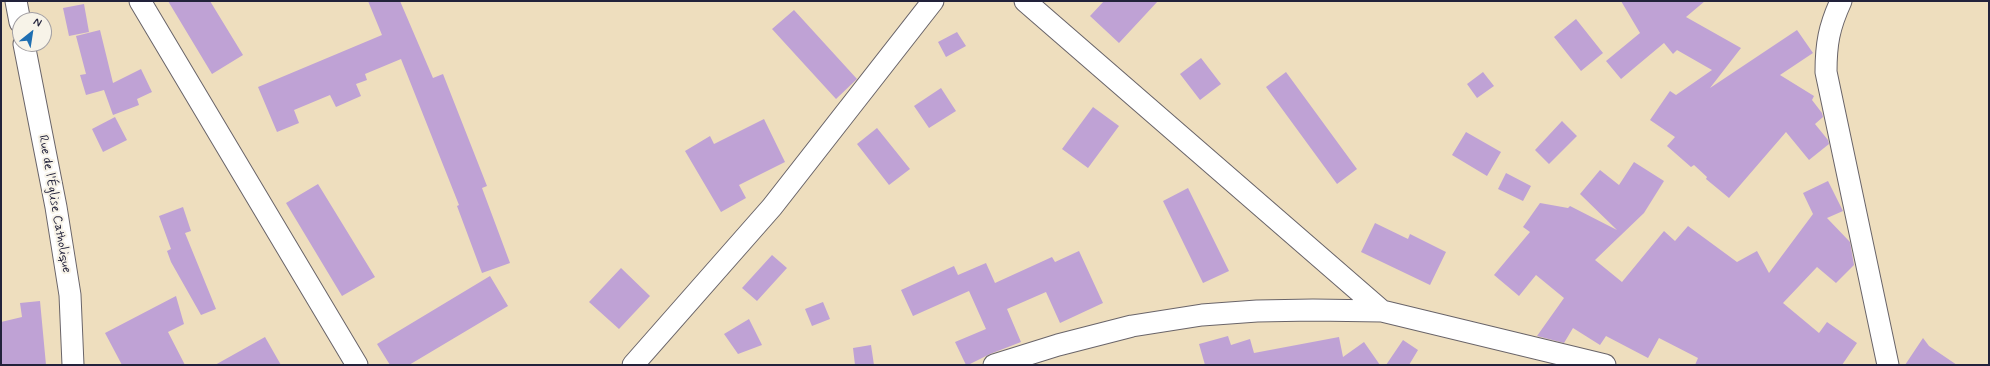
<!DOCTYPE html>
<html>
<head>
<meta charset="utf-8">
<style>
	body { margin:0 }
	#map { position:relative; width:1990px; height:366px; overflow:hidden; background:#eedebe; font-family:Mynerve,sans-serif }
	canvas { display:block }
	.frame { position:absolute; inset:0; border:2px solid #22223b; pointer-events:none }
	.north { position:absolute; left:12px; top:12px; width:40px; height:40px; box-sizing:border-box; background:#f7f3e8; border:1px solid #a29fa3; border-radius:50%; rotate:30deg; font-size:11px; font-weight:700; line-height:16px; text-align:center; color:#22223b }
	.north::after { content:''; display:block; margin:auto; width:14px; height:18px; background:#1f6fb2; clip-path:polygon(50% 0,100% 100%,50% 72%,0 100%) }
</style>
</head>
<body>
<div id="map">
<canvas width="1990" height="366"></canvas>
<div class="frame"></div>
<div class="north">N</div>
</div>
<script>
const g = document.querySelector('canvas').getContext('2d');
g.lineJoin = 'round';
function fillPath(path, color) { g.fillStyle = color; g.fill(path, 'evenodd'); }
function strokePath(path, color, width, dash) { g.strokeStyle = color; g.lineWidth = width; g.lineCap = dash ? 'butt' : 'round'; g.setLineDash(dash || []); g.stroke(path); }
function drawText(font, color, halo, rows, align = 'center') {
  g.font = font + ' Mynerve,sans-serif'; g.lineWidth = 4; g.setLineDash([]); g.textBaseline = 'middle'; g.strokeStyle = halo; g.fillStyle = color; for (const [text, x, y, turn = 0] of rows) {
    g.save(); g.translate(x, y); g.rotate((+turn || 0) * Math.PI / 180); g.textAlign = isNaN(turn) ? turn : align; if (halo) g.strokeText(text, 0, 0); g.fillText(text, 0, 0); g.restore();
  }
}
fillPath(new Path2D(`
	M168,1H210L243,55L212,74Z
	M368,1H400L433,78L443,74L487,186L482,188L510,263L482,273L457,206L459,205L401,59L365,74L367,80L356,84L361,96L336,107L330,95L294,110L299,123L277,132L258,87L382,35Z
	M1104,1H1158L1119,43L1090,16Z
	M1621,1H1705L1686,17L1741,48L1710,88L1797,30L1813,53L1780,75L1814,96L1812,100L1822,113L1823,117L1815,124L1828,140L1829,144L1809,160L1786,132L1729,198L1706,179L1707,177L1694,165L1691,167L1667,146L1675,137L1650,120L1670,91L1676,95L1712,70L1677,50L1673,54L1664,43L1621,79L1606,61L1640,33Z
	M84,4L89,32L69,36L63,8Z
	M794,10L857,79L836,99L772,29Z
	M1576,19L1603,53L1581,71L1554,37Z
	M100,30L113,83L141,69L152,92L137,99L139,105L113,115L104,90L86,95L80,75L86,74L76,36Z
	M957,32L966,46L946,57L938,42Z
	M1201,58L1221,84L1200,100L1180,74Z
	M1286,72L1357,169L1337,184L1266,87Z
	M1483,72L1494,86L1477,98L1467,84Z
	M941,88L956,111L929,128L914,106Z
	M1093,107L1119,126L1088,168L1062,149Z
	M115,117L127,140L103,152L92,129Z
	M764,119L785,162L739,185L746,198L721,212L685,151L710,136L714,144Z
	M1562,121L1577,136L1549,164L1535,150Z
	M877,128L910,169L889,185L857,144Z
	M1466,132L1501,152L1487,176L1452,155Z
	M1634,162L1664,181L1644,213L1595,260L1622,282L1664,231L1675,241L1688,226L1737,262L1757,251L1769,273L1813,214L1803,193L1828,181L1843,211L1827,218L1850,242L1854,265L1836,283L1817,267L1783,303L1819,333L1827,322L1857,343L1842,365H1695L1698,358L1659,338L1648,358L1606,336L1600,345L1573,328L1564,343L1537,336L1564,298L1536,275L1519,296L1494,275L1530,232L1523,227L1540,203L1568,208L1570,206L1617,230L1580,194L1600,170L1619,185Z
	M1506,173L1531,186L1523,201L1498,189Z
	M318,184L375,277L342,296L286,203Z
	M1188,188L1229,271L1203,283L1163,201Z
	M183,207L191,231L185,233L216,309L201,315L171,262L167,251L171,249L159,216Z
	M1375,223L1408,239L1410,234L1446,252L1430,285L1361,252Z
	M1079,251L1103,303L1060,323L1046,292L1007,309L1021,342L990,354L968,365H966L955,342L986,329L969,291L913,316L901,290L954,266L958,275L986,263L995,283L1052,257L1055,262Z
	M772,255L787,268L757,301L742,288Z
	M621,268L650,296L619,329L589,302Z
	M490,276L508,306L409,365H390L377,344Z
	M176,296L184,324L168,332L185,365H122L105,333Z
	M40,301L46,365H1V322L22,317L20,303Z
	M823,302L830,319L812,326L805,309Z
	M749,319L762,345L738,354L724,334Z
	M1228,336L1231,345L1250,339L1254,353L1339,337L1343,357L1364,342L1380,365H1205L1199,344Z
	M265,337L281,365H215Z
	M1923,338L1929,346L1957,365H1905Z
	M1403,340L1418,350L1409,365H1386Z
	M871,345L874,365H855L853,348Z`), '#bfa2d5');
const minor = new Path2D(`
	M16,1L20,22
	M140,1L357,365
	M1025,1L1382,311
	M1841,1C1829,27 1826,44 1826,72L1888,365
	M24,44L56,207L70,295L73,365
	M633,365L772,207L933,1
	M994,365L1058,345L1132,326L1202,315L1257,311L1313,310L1382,311L1605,365`);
strokePath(minor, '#696469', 23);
strokePath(minor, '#fff', 21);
drawText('13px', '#22223b', '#f7f3e8', [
	["Rue de l'Église Catholique",54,204,80]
]);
</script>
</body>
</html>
